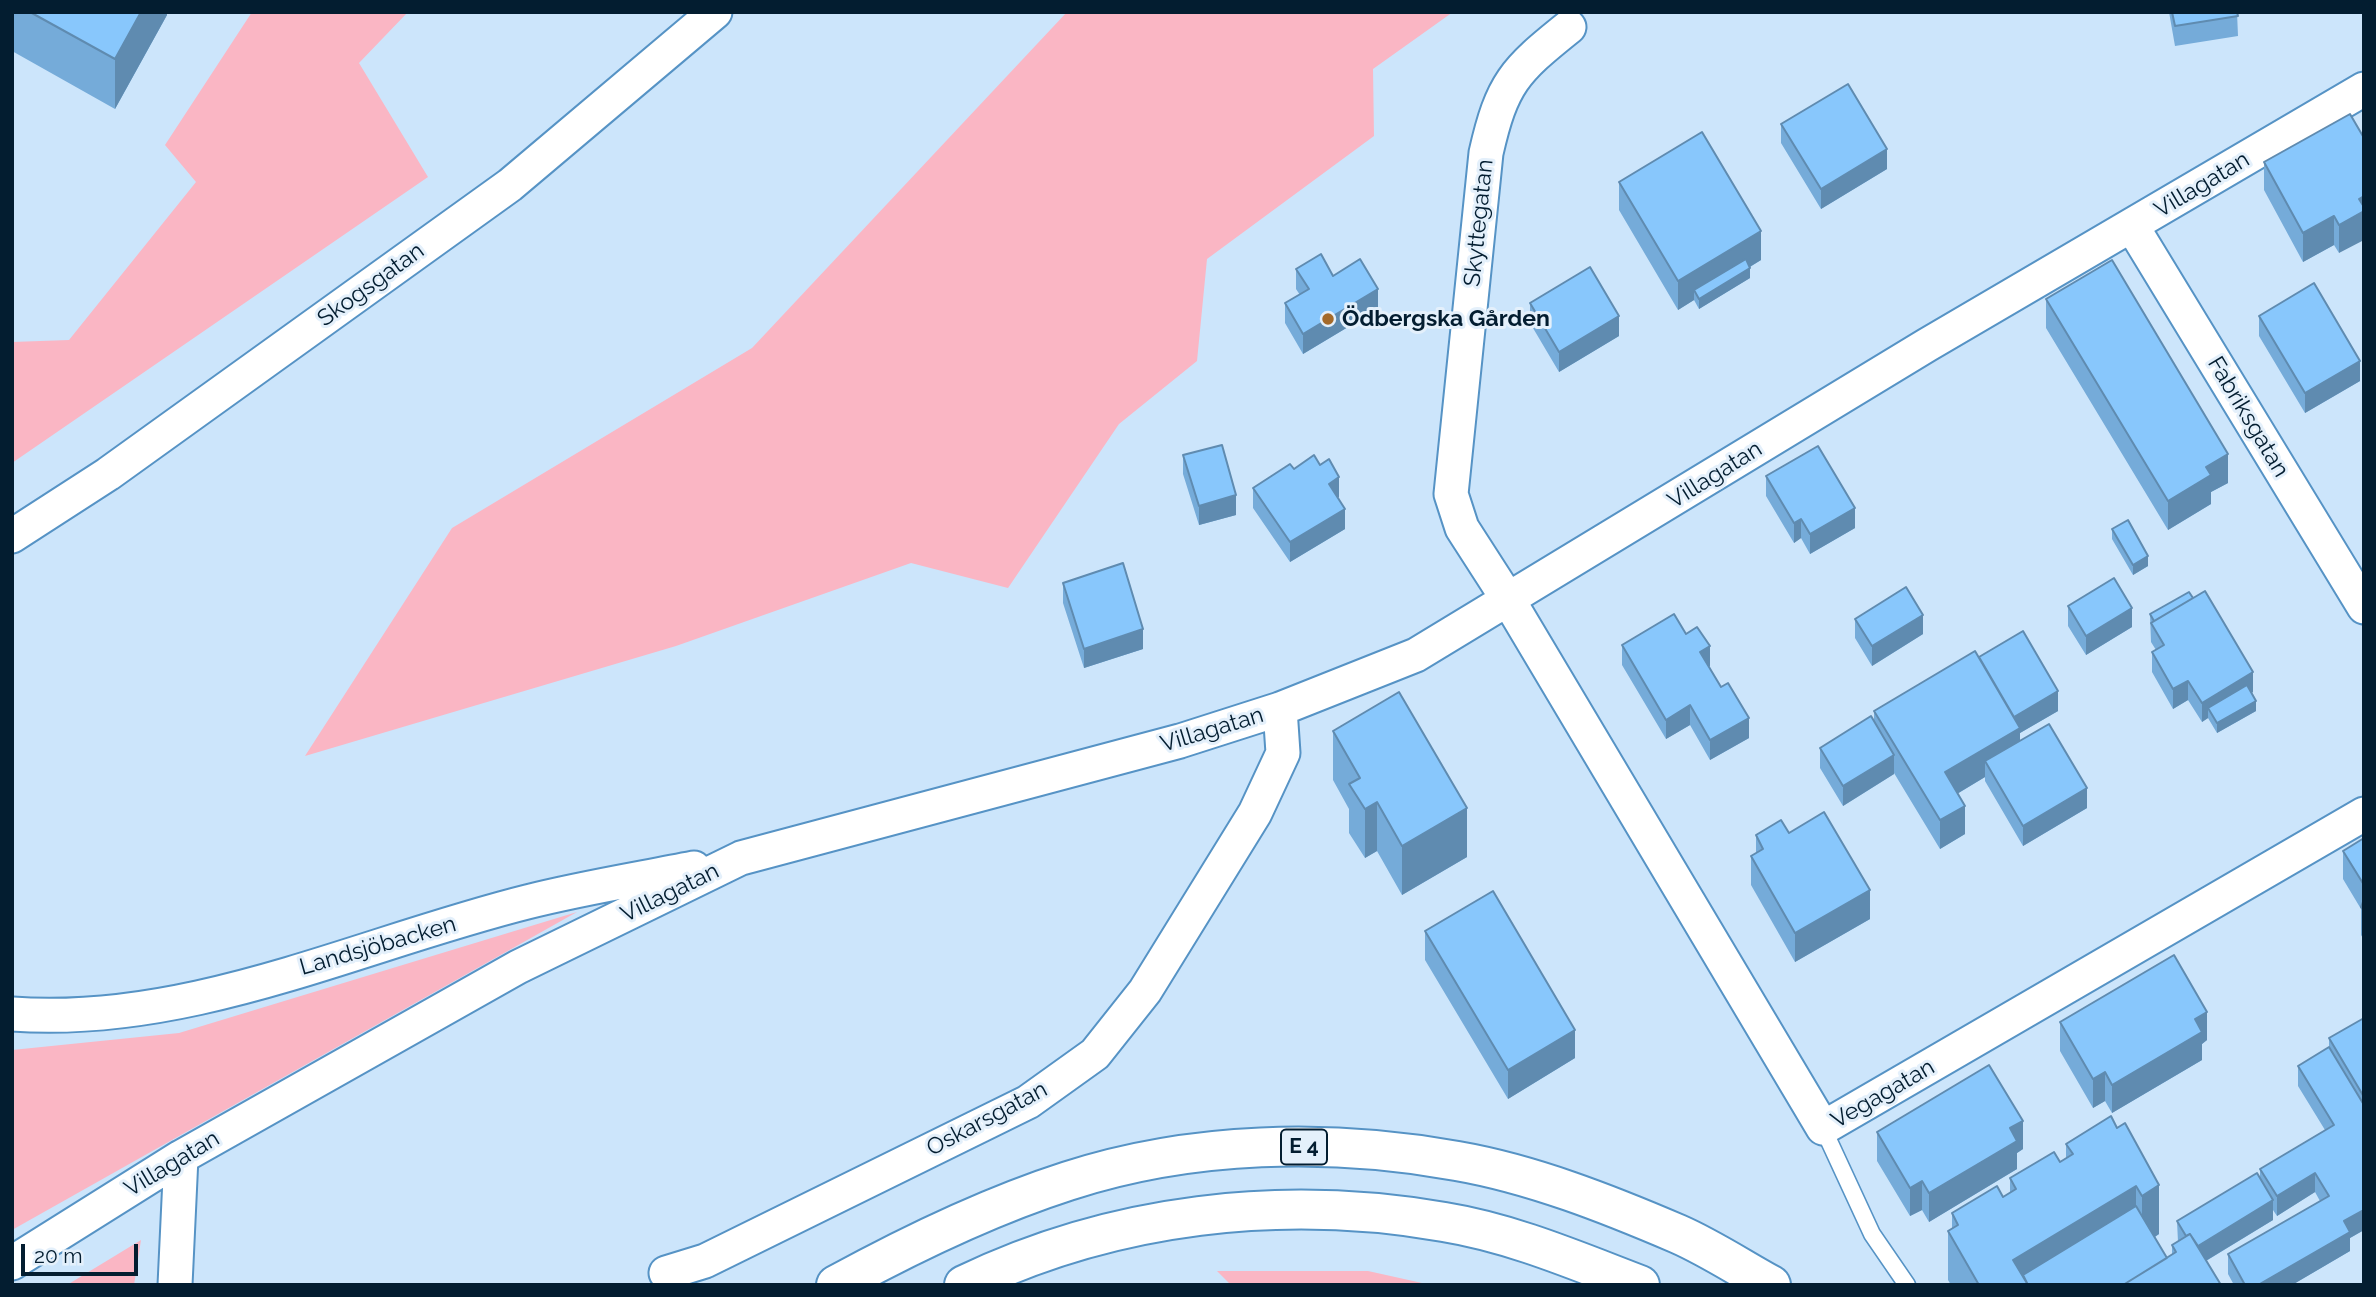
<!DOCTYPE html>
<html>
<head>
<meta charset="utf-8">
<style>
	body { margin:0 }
	#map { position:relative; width:2376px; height:1297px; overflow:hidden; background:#cce5fb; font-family:Raleway,sans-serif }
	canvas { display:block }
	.frame { position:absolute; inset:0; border:14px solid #031d30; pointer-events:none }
	.scale { position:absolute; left:21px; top:1244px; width:117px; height:32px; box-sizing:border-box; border:4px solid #031d30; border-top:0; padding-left:9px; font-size:21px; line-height:24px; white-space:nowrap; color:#031d30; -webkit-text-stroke:5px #e4f0fb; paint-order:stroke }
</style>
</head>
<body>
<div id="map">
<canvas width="2376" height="1297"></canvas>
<div class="frame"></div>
<div class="scale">20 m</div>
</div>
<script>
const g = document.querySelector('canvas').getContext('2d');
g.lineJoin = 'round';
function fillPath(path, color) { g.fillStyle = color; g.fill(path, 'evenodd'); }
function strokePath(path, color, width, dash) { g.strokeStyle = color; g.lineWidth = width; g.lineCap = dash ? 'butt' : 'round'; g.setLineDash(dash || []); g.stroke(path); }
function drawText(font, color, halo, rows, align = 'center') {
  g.font = font + ' Raleway,sans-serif'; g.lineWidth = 6; g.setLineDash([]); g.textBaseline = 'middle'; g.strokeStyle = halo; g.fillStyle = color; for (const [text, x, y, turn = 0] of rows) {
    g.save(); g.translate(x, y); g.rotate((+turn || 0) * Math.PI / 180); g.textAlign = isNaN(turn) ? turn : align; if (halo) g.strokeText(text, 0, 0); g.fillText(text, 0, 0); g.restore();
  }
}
fillPath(new Path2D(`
	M252,12H408L359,63L428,177L12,463V342L69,340L196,182L165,145Z
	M1067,12H1453L1373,69L1374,136L1207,259L1197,361L1119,424L1008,588L911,563L676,646L305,756L452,528L752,348Z
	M577,912L12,1230V1050L179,1033Z
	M141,1240L134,1285H67Z
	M1217,1271H1368L1431,1285H1231Z`), '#fab6c4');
const lane = new Path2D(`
	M1823,1128L1872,1234L1907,1285`);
const street = new Path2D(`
	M1569,27C1514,71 1502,83 1486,153L1451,494L1462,528L1509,601L1823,1128L2364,814
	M2132,226L2364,607
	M12,536L108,474L510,185L715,12
	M12,1014C190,1027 359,944 527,902C582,888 639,879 694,868
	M12,1263L181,1157L518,967L741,858L1180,741L1280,709L1416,655L1927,345L2364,89
	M666,1273L705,1261L1028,1102L1095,1054L1145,991L1255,813L1283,753L1280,709
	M175,1285L181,1157`);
const highway = new Path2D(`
	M836,1285C911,1244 987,1207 1068,1181C1191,1141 1330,1138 1457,1161C1532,1174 1608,1204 1678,1234C1710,1248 1740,1268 1771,1285
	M964,1285C1113,1213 1282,1194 1444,1222C1512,1233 1577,1261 1640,1285`);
strokePath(lane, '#5693c5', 19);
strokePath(street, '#5693c5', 37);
strokePath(highway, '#5693c5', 42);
strokePath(lane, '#fff', 16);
strokePath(street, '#fff', 33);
strokePath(highway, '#fff', 38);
fillPath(new Path2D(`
	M12,12H167V15L115,109L12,51Z
	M2169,12H2237L2238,36L2175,46Z
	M1781,124L1887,169L1821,209L1781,143Z
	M2364,138L2339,253L2334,245L2303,262L2264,190V162Z
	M1619,182L1761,260L1750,267V278L1699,309L1694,300L1678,310L1619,210Z
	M1296,269L1333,276L1378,309L1303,354L1285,323V303L1300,295L1296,289Z
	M2046,299L2228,483L2211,492V504L2168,530L2046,328Z
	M1530,303L1619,336L1559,372L1530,323Z
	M2259,316L2360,381L2305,413L2259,336Z
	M1183,455L1236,515L1199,525L1183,474Z
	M1294,469L1339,497H1337L1345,529L1290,562L1253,508V488Z
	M1766,476L1855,528L1810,554L1801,538L1794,543L1766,496Z
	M2112,529L2148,566L2133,575L2112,539Z
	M1063,583L1143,649L1084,668L1063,603Z
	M2068,606L2132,627L2086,655L2068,626Z
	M2150,614L2253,692L2251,693L2256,711L2217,733L2208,718L2202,722L2188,700L2173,709L2152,672V652L2156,650L2151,642Z
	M1855,619L1923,634L1872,666L1855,638Z
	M1686,634L1710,666L1709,667L1749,738L1710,760L1690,725L1666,739L1622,665V645Z
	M1979,657L2058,711L2020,733V741L2087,808L2023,846L1985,781V777L1957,794L1965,834L1940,849L1894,773V774L1843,806L1820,768V748L1874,721V711Z
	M1333,731L1467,857L1402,895L1377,851L1365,858L1349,833V809L1333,780Z
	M1789,833L1870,919L1795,962L1751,885V856L1756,854V835Z
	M2364,838V940L2361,935V909L2343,879V851Z
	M1425,931L1575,1058L1508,1099L1425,960Z
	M2364,1018V1230L2350,1238V1251L2292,1285H2234L2228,1274V1254L2320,1201L2315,1192L2277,1216L2273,1210V1220L2206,1261L2221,1285H1951L1948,1280V1231L1952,1228V1213L2003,1197L2010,1193V1178L2060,1162L2066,1158V1144L2111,1116L2159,1234L2155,1237L2167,1258L2172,1255V1245L2178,1242L2177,1221L2260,1179V1169L2325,1130L2298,1086V1066L2329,1047V1038Z
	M2060,1022L2207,1040L2202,1044V1060L2112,1113L2105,1101L2093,1108L2060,1051Z
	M1877,1132L2023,1149L2017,1153V1169L1929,1222L1922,1210L1910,1216L1877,1161Z`), '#75abd9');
fillPath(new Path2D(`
	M141,12H167V15L115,109V59Z
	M1887,149V169L1821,209V189Z
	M2364,196V240L2339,253V225L2359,199Z
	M2334,216V245L2303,262V233Z
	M1761,231V260L1698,298L1694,290V300L1678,310V281Z
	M1750,268V278L1699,309V299Z
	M1378,289V309L1303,354V334Z
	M1619,316V336L1559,372V352Z
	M2360,361V381L2305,413V393Z
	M2228,454V483L2211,492V504L2168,530V501L2206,467Z
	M1339,477V497L1329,504V484Z
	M1236,495V515L1199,525V506Z
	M1855,508V528L1810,554V534Z
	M1345,509V529L1290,562V542Z
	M1801,519V538L1794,543V523Z
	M2148,556V566L2133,575V565Z
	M2132,608V627L2086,655V636Z
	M1923,615V634L1872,666V646Z
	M1143,629V649L1084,668V649Z
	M1710,646V666L1700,672V652Z
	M2253,672V692L2213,716L2208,708V718L2202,722V703Z
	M2188,681V700L2173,709V689Z
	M2058,691V711L2020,733V756L1985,761V777L1945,801V772L2010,719Z
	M2256,701V711L2217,733V723Z
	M1690,705V725L1666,739V720Z
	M1749,718V738L1710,760V740Z
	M1894,755V774L1843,806V786Z
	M2087,788V808L2023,846V826Z
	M1377,802V851L1365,858V809Z
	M1965,806V834L1940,849V820Z
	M1467,808V857L1402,895V846Z
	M1870,890V919L1795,962V933Z
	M2207,1012V1040L2202,1044V1060L2112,1113V1085L2195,1019Z
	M1575,1030V1058L1508,1099V1070Z
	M2105,1072V1101L2093,1108V1079Z
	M2023,1121V1149L2017,1153V1169L1929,1222V1193L2010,1128Z
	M2315,1173V1192L2277,1216V1196Z
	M1922,1181V1210L1910,1216V1188Z
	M2159,1185V1234L2142,1245V1196Z
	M2136,1186V1235L2016,1285L2013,1260Z
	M2273,1200V1220L2194,1268V1249Z
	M2364,1210V1230L2350,1238V1251L2292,1285H2258L2344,1221Z`), '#5f8bb0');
const building = new Path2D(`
	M30,12H141L115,59Z
	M2172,12H2237L2238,16L2175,26Z
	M1848,84L1887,149L1821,189L1781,124Z
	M2350,114L2364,138V196L2359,199L2364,207V211L2339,225L2334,216L2303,233L2264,162Z
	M1702,132L1761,231L1678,281L1619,182Z
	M1321,254L1333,276L1360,259L1378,289L1303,334L1285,303L1309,289L1296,269Z
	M1746,259L1750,268L1699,299L1694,290Z
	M2112,260L2228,454L2206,467L2211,475L2168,501L2046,299Z
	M1590,267L1619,316L1559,352L1530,303Z
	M2314,283L2360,361L2305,393L2259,316Z
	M1222,445L1236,495L1199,506L1183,455Z
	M1818,446L1855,508L1810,534L1801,519L1794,523L1766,476Z
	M1314,455L1320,465L1329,459L1339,477L1329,484L1345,509L1290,542L1253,488L1290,464L1294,469Z
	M2128,520L2148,556L2133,565L2112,529Z
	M1123,563L1143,629L1084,649L1063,583Z
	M2114,578L2132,608L2086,636L2068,606Z
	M1906,587L1923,615L1872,646L1855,619Z
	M2205,591L2253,672L2202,703L2188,681L2173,689L2152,652L2164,645L2151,623Z
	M2189,592L2193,598L2154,621L2150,614Z
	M1674,614L1686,634L1697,627L1710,646L1700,652L1721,687L1728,683L1749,718L1710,740L1690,705L1666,720L1622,645Z
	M2023,631L2058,691L2014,717L1979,657Z
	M1975,651L2020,728L1945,772L1965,806L1940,820L1874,711Z
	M2247,685L2256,701L2217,723L2208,708Z
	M1399,692L1467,808L1402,846L1377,802L1365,809L1349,784L1360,778L1333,731Z
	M1871,716L1894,755L1843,786L1820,748Z
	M2049,724L2087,788L2023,826L1985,761Z
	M1824,812L1870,890L1795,933L1751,856L1763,849L1756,835L1781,820L1789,833Z
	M2364,838V885L2343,851Z
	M1493,891L1575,1030L1508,1070L1425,931Z
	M2364,899V911L2361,907Z
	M2174,955L2207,1012L2195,1019L2202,1032L2112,1085L2105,1072L2093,1079L2060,1022Z
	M2364,1018V1097L2329,1038Z
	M2329,1047L2364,1105V1210L2344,1221L2350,1232L2258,1285H2245L2228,1254L2329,1196L2315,1173L2277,1196L2260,1169L2334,1125L2298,1066Z
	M1989,1065L2023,1121L2010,1128L2017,1141L1929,1193L1922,1181L1910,1188L1877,1132Z
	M2111,1116L2117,1128L2125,1123L2159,1185L2142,1196L2136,1186L2013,1260L2028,1285H1979L1948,1231L1958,1225L1952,1213L1997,1186L2003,1197L2016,1189L2010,1178L2054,1152L2060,1162L2073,1154L2066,1144Z
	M2257,1173L2273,1200L2198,1246L2190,1234L2186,1236L2177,1221Z
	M2136,1206L2167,1258L2123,1285H2028L2023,1275Z
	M2190,1234L2221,1285H2123L2176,1252L2172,1245Z`);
fillPath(building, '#88c7fc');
strokePath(building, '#5f8bb0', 2);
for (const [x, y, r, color] of [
	[1328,319,7,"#a46a2a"]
]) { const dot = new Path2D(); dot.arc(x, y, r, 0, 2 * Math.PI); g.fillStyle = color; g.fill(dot); strokePath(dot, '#e4f0fb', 2.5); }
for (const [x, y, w] of [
	[1304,1147,46]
]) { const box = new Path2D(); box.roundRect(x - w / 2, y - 17.5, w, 35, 5); g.fillStyle = '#e4f0fb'; g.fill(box); strokePath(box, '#031d30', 2); }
drawText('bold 21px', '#031d30', null, [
	["E 4",1304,1147]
]);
drawText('23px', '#031d30', '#e4f0fb', [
	["Villagatan",2202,185,-31],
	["Skyttegatan",1479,223,-84],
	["Skogsgatan",371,285,-36],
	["Fabriksgatan",2248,417,59],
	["Villagatan",1715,475,-32],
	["Villagatan",1212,730,-17],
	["Villagatan",670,893,-26],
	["Landsjöbacken",378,946,-16],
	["Vegagatan",1883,1094,-30],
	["Oskarsgatan",987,1119,-28],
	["Villagatan",172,1164,-31]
]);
drawText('bold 23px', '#031d30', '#e4f0fb', [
	["Ödbergska Gården",1342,319]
], 'left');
</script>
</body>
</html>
